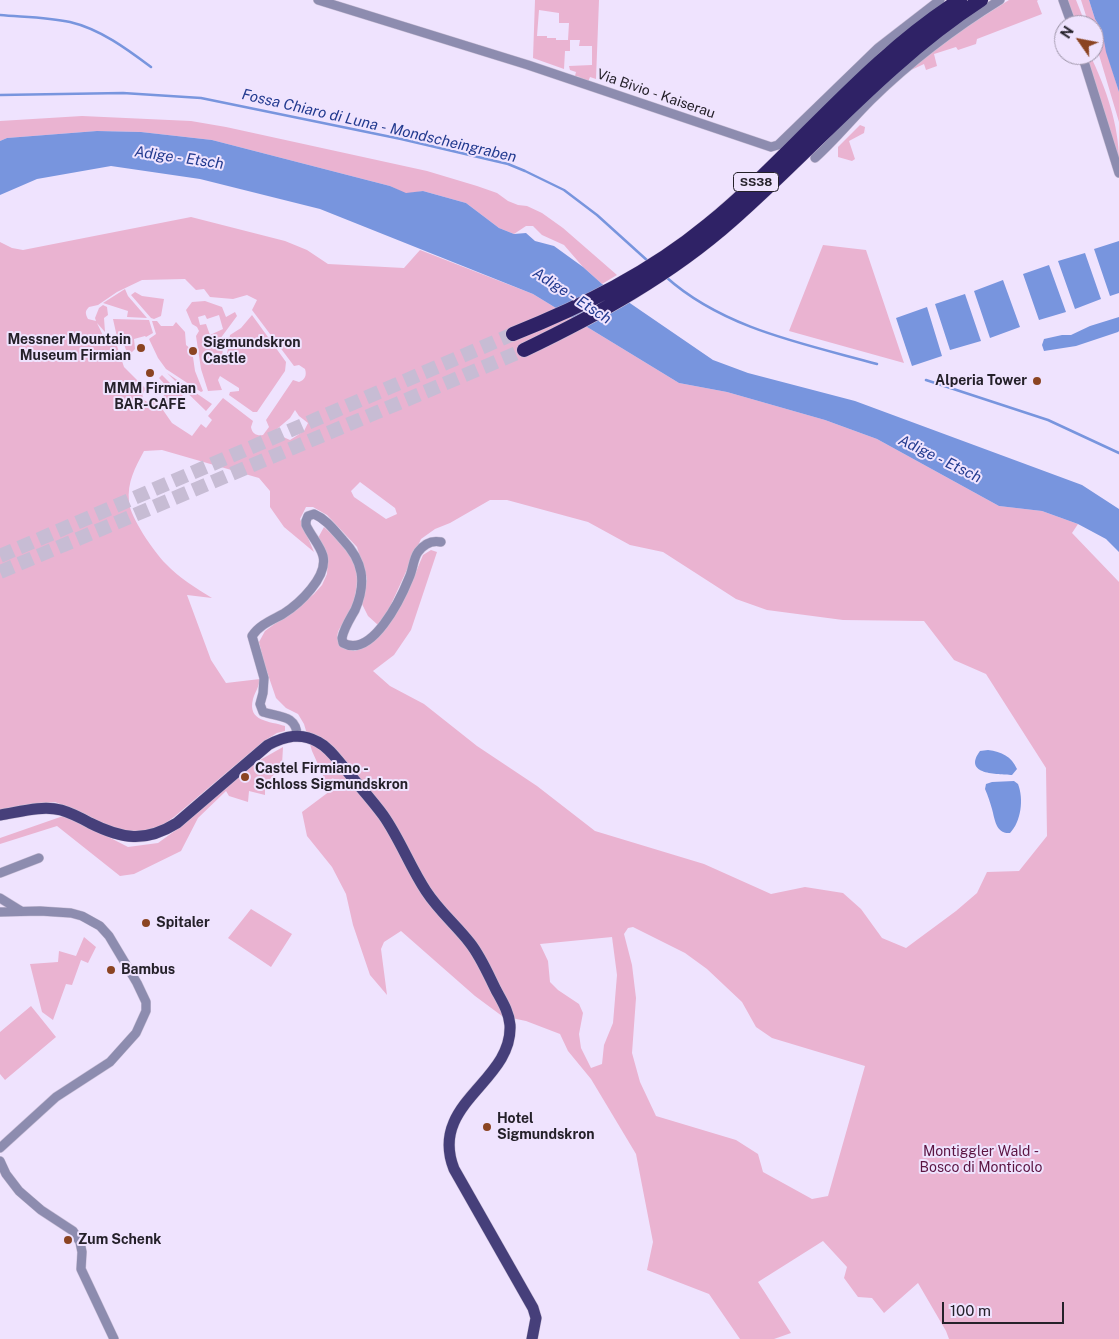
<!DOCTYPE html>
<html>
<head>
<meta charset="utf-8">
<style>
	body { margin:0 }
	#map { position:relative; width:1119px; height:1339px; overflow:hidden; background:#efe3fe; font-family:"Public Sans",sans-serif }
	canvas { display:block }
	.north { position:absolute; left:1054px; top:15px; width:50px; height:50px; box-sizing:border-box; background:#efe3fe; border:1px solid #9e95a9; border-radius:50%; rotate:303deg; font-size:14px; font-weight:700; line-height:20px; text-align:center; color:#25212a }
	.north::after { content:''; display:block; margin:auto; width:18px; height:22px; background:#8b4422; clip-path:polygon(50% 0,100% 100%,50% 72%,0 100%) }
	.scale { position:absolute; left:942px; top:1302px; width:122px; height:22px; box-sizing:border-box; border:2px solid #25212a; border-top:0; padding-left:6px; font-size:15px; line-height:18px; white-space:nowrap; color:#25212a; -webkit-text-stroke:4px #efe3fe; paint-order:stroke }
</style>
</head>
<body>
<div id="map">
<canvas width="1119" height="1339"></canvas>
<div class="north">N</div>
<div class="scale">100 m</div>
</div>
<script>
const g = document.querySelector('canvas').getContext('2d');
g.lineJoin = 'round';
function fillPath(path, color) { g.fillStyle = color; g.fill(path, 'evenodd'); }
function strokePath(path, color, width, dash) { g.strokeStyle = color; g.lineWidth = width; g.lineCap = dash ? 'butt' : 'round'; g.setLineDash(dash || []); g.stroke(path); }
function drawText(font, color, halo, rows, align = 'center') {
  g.font = font + ' "Public Sans",sans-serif'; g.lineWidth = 4; g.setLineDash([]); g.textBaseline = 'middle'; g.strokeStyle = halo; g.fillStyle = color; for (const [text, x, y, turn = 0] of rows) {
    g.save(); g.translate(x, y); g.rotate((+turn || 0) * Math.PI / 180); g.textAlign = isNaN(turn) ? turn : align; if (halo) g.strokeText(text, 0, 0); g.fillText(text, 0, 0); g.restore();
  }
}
fillPath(new Path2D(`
	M535,0H599L596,79L590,77L588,82L579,79L580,77L575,76L576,72L570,70L569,66L592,65V46H579L580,40H570V51H565L564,69L533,58ZM539,10L559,13V23H569L568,40H556V38H547V36H537Z
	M1009,0H1038L1037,1L1042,14L977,39L976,44L958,50L956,47L934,54L937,66L926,70L924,64L909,71L952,36Z
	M1067,0H1076L1086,25H1080L1073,16Z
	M1081,0H1089L1095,19L1102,30L1107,53L1119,92V122L1094,38V25H1089Z
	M1086,55H1090C1106,88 1119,125 1119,161Z
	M82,116L191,121L226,127L427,171L477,186L497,193L508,201L518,205L527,206L542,213L563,228L617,275L602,284L583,267L564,245L542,235L533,226H526L514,234L499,228L466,203L423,191L406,194L390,186L212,140L141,132L97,131L7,138L0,141V121Z
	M860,125L865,127L864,133L849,141L855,159L852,161L838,157V147Z
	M191,217L285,241L307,250L328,264L404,268L420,250L533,294L679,383L727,392L825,420L877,439L999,506L1042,511L1078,524L1072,533L1119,582V1339H949L946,1331L918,1283L884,1313L872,1298L858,1297L844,1278L847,1267L823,1241L758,1282L791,1333L774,1339H740L709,1294L647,1270L653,1242L636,1154L591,1079L568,1051L560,1034L526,1021L502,1016L475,996L401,931L384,942L381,949L387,995L370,975L353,925L346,894L332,867L307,836L302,812L330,791L312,751L304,724L298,714L286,708L276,698L264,663L259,642L265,631L303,603L314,594L322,585L327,574L328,557L318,538L324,527C335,537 351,552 355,566C360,581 355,602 348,615C346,621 340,626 338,632C336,639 340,644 345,649L355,651C365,646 376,640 383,631C399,613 414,577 423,555L431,550L437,552L411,630L394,655L373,671L390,686L424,704L477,746L537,786L595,831L704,864L771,894L805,887L843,893L861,909L882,938L906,948L956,911L977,893L987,872L1019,871L1047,836L1046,768L986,674L954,660L924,621L843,620L767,610L736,599L663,552L630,545L588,522L507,500H490L450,523L435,529L421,539L388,611L378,625L368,616L362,604L367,579L357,547L327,515L313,507H306L300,519L314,552L284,527L270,507V491L259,478L162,450L144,451C135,468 127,482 129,502C130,517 154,552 166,564C179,578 196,588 212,598L187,595L211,660L226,683L260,679C259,687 255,692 253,699C247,722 270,721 285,726V731L277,733L264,741L174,817L163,825L150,830L134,832H119L85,814L55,802L0,810V242L12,248L23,250ZM185,279L196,290L204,289L210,297L233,299L247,295L257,300L252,310L294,366L299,365L305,369C307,375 305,380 299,382L293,380L266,420L269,427L263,435C257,436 252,434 251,427L253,421L223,398L208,416L212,420L206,428L201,424L192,436L172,423L156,400L150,403C142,401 140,395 146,389L124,367L116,343L108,346L97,323L105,332L104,318L108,315L107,307L103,305L99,308L95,318L96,321L88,319C85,313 85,311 89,307L98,305L117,292L142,280ZM295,410L299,416L308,423L304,431L290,440L281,436L277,429L290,418ZM360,482L395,508L397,514L386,519L354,497L351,491ZM633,927L685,953L707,969L742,1002L756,1027L772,1038L865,1066L828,1196L812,1199L763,1172L758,1154L736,1140L656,1116L640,1082L632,1053L636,998L632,965L624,934L628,928ZM612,937L617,975L613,1023L604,1045L602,1064L591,1068L581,1048L579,1034L583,1013L579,1004L558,990L550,982L548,961L540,944Z
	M823,245L866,250L904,363L789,331Z
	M125,289L128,296L147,318L127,317L128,311L103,303Z
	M135,292L142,296L164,299L161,316L154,319L151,318L131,295Z
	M205,301L222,307L226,317L235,312L237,316L220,339L223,347L222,357L227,354L230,335L241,328L252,315L286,362L285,371L257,412H253L229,395L230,392L239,391V388L220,376L218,380L222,390L208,391L201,369L196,336L199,331L197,327L192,324L186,310L192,302ZM205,315L207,319L219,315L223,329L210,335L206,324L200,325L198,317Z
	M113,319L149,320L153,333L146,337L145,336L134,339L135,349L128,356L124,344L119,346Z
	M152,321H157L161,326H173L176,322L185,332L186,345L192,350L195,371L203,391L201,392L166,369L158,358L149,339L156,334Z
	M167,373L212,404L206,411Z
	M162,375L183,396L169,411L160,399L170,390L159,378Z
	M283,747L282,765L265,785V795L249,791L248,802L229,796L226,791L198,818L181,851L134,874L120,876L57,826L0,844V838L66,815L128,847L158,843L187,822L239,775L260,760Z
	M251,909L292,934L271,967L228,938Z
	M84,937L96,947L88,963L81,960L72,985L66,984L53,1020L42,1012L30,964L58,962L59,951L76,956Z
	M31,1006L56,1037L5,1080L0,1074V1032Z`), '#eab3d1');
fillPath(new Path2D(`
	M1089,0H1119V92L1106,52L1102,30L1095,19Z
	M97,131L141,132L212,140L390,186L406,193L423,191L466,203L499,228L514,234L526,233L535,241L554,246L583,267L602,284L713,360L748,373L855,401L1082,485L1119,509V552L1106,539L1078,524L1042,511L999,506L877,439L825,420L727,392L679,383L533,294L320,209L200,179L111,166L37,179L0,195V141L7,138Z
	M1119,241V293L1110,296L1094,249Z
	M1085,253L1101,299L1075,309L1058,261Z
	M1049,265L1066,312L1039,320L1023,274Z
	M1003,280L1020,327L990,338L974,291Z
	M965,294L981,341L950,350L935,304Z
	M927,307L942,356L912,366L896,318Z
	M1119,317V331L1118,332L1076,346L1044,351L1042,345L1044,339L1062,335H1071L1090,326Z
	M988,750C1002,752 1011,756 1017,769L1012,775C998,774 962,775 980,751Z
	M1014,781L1018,784C1024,799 1021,822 1010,833C996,834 995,820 992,809C990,802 988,796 985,789L986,784L992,782Z`), '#7895de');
strokePath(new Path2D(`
	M0,15C23,17 48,17 70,22C100,29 127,49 151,67
	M0,95L123,93L201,98L401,139L508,164L525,171L564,190L597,215L649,262
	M666,277C724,329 805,344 877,364
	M926,380L1048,420L1119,453`), '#7895de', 2.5);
strokePath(new Path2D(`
	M0,556L513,334
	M0,572L524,350`), '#c7bcd4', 14, [14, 7]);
const minor = new Path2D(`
	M318,0L528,65L771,147L778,145L878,48L940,0
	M1063,0L1072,25
	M1082,55L1119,173
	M815,158C835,140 852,119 871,100C910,62 953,29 1000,0
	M297,736C297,715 279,717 263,712L260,704L263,693L264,678L252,636C259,625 272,620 283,614C299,604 328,577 323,556C320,545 311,536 306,525V521L308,516L314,514C326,519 334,530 343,540C363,561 367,582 355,610C350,619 344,628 342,638L343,643C372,659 401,598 409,578C413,570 413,559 418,552C424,544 432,540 441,542
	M0,873L39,858
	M0,898L21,911
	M0,912L40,911L71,913L82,916L100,926L109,936L137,983L146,1002V1011L136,1033L110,1062L56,1097L0,1148
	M0,1161L6,1174L19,1191L41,1210L73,1231L80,1242L82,1252L81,1269L114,1339`);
const major = new Path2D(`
	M0,815C19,812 42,805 61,810C71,813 81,818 90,823C122,839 145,843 177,823L268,745C285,736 301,732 318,742C330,748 338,761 347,771C359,786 372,800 383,815C400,839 410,867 426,891C439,911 456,925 470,943C481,957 488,974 496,990C502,1001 509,1012 510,1025C513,1082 428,1103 454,1169L533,1308L536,1318L532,1339`);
const highway = new Path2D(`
	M513,334C583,306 650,273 708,225C795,154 864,61 960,0
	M524,350C597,315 670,275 732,220C815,147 887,61 981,0`);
strokePath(minor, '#cbc0d8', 10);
strokePath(major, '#cbc0d8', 12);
strokePath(highway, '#cbc0d8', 15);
strokePath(minor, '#8d8caf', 9);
strokePath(major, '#463f7a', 11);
strokePath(highway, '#2f2266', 14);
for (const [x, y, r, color] of [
	[141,348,5,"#8b4422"],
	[193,351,5,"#8b4422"],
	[150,373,5,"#8b4422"],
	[1037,381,5,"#8b4422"],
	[245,777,5,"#8b4422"],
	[146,923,5,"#8b4422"],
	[111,970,5,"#8b4422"],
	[487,1127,5,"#8b4422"],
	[68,1240,5,"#8b4422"]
]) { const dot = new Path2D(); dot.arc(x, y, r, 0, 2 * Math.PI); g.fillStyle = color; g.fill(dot); strokePath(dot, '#efe3fe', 2); }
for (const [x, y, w] of [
	[756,182,45]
]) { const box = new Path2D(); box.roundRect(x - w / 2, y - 9.5, w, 19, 4); g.fillStyle = '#efe3fe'; g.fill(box); strokePath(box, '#25212a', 1); }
drawText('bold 12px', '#25212a', null, [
	["SS38",756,182]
]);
drawText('14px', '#25212a', '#efe3fe', [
	["Via Bivio - Kaiserau",656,94,19]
]);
drawText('bold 14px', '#25212a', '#efe3fe', [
	["Messner Mountain",131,340,"right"],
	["Museum Firmian",131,356,"right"],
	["Sigmundskron",203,343],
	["Castle",203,359],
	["Alperia Tower",1027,381,"right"],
	["MMM Firmian",150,389,"center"],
	["BAR-CAFE",150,405,"center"],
	["Castel Firmiano -",255,769],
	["Schloss Sigmundskron",255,785],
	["Spitaler",156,923],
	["Bambus",121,970],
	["Hotel",497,1119],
	["Sigmundskron",497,1135],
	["Zum Schenk",78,1240]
], 'left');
drawText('14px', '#5b1442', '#efe3fe', [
	["Montiggler Wald -",981,1152],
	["Bosco di Monticolo",981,1168]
]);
drawText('italic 15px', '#223a8f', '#efe3fe', [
	["Fossa Chiaro di Luna - Mondscheingraben",379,126,13],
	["Adige - Etsch",179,158,8],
	["Adige - Etsch",572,296,33],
	["Adige - Etsch",940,459,26]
]);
</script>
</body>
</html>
